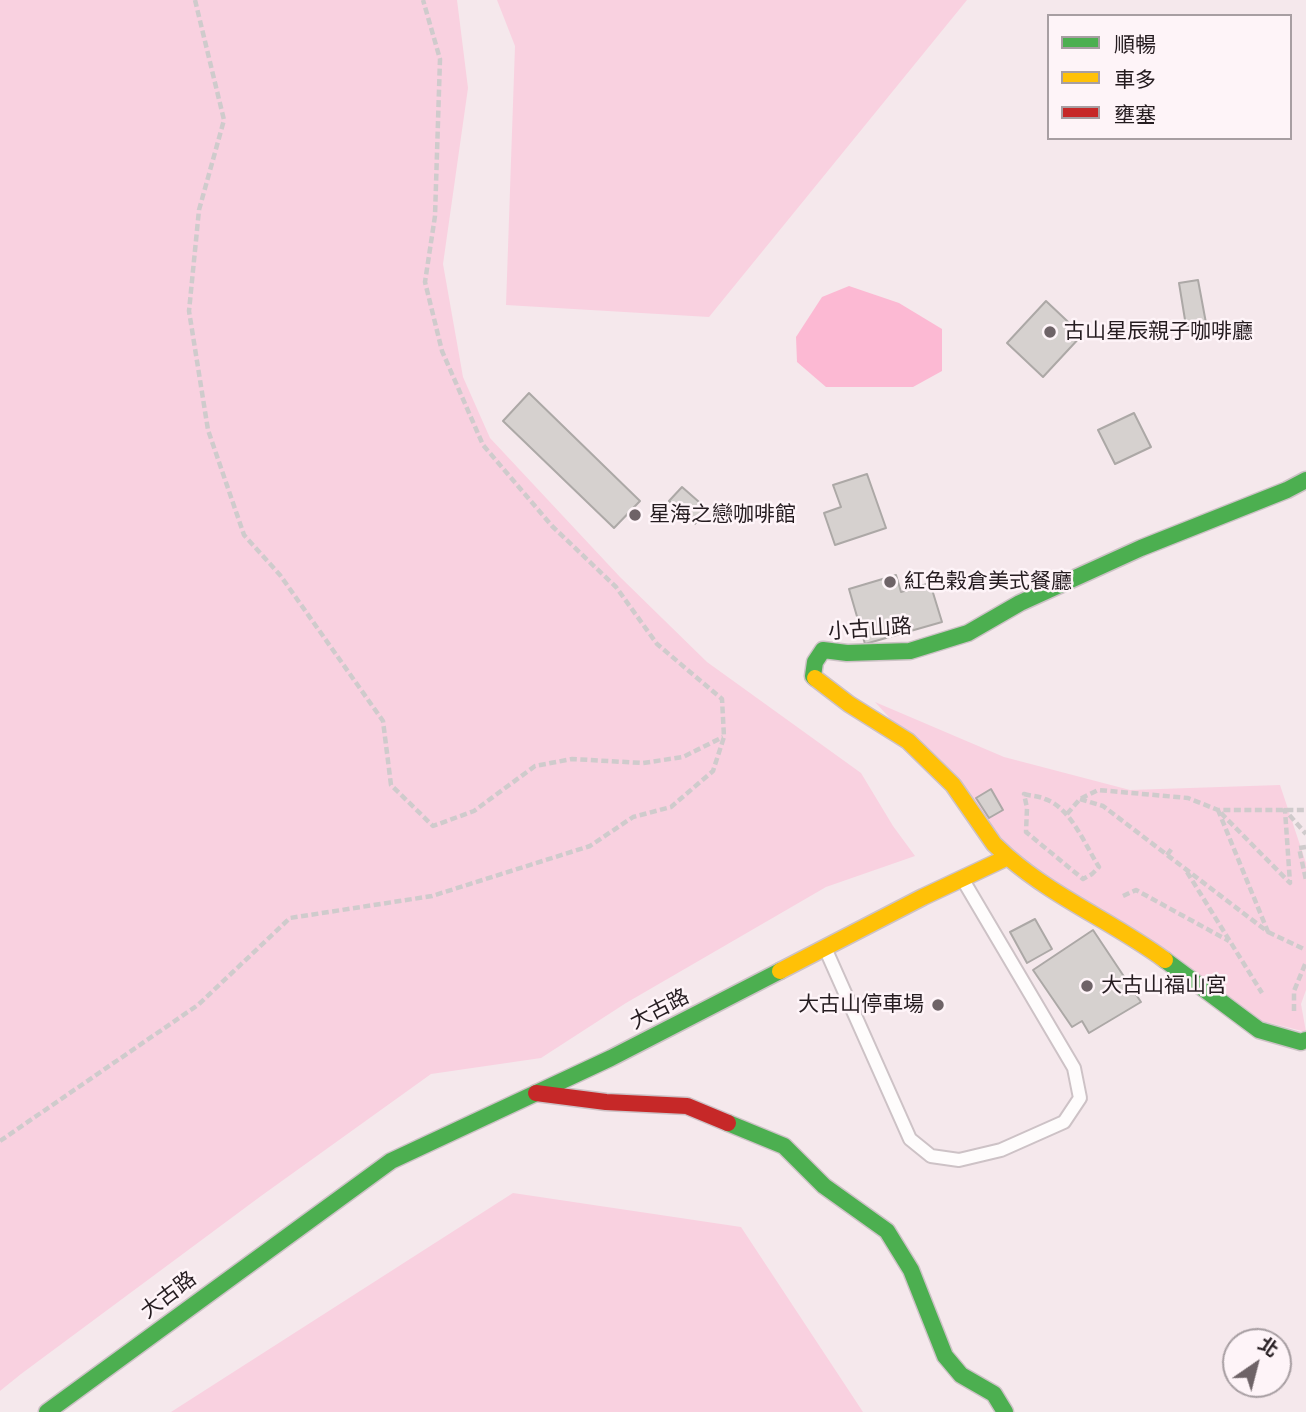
<!DOCTYPE html>
<html>
<head>
<meta charset="utf-8">
<style>
	body { margin:0 }
	#map { position:relative; width:1306px; height:1412px; overflow:hidden; background:#f5e8ec; font-family:"Varela Round","Noto Sans TC",sans-serif }
	canvas { display:block }
	.legend { position:absolute; left:1047px; top:14px; width:245px; height:126px; box-sizing:border-box; background:#fef4f8; border:2px solid #a79ea2; margin:0; padding:9px 12px; list-style:none; font-size:21px; color:#251c20 }
	.legend li { display:flex; align-items:center; gap:14px; height:35px }
	.legend b { width:35px; border:2px solid #a79ea2 }
	.north { position:absolute; left:1222px; top:1328px; width:70px; height:70px; box-sizing:border-box; background:#fef4f8; border:2px solid #a79ea2; border-radius:50%; rotate:35deg; font-size:19px; font-weight:700; line-height:28px; text-align:center; color:#251c20 }
	.north::after { content:''; display:block; margin:auto; width:24px; height:32px; background:#6e6367; clip-path:polygon(50% 0,100% 100%,50% 72%,0 100%) }
</style>
</head>
<body>
<div id="map">
<canvas width="1306" height="1412"></canvas>
<ul class="legend">
<li><b style="height:9px;background:#4caf50"></b>順暢</li>
<li><b style="height:9px;background:#ffc107"></b>車多</li>
<li><b style="height:9px;background:#c62828"></b>壅塞</li>
</ul>
<div class="north">北</div>
</div>
<script>
const g = document.querySelector('canvas').getContext('2d');
g.lineJoin = 'round';
function fillPath(path, color) { g.fillStyle = color; g.fill(path, 'evenodd'); }
function strokePath(path, color, width, dash) { g.strokeStyle = color; g.lineWidth = width; g.lineCap = dash ? 'butt' : 'round'; g.setLineDash(dash || []); g.stroke(path); }
function drawText(font, color, halo, rows, align = 'center') {
  g.font = font + ' "Varela Round","Noto Sans TC",sans-serif'; g.lineWidth = 5; g.setLineDash([]); g.textBaseline = 'middle'; g.strokeStyle = halo; g.fillStyle = color; for (const [text, x, y, turn = 0] of rows) {
    g.save(); g.translate(x, y); g.rotate((+turn || 0) * Math.PI / 180); g.textAlign = isNaN(turn) ? turn : align; if (halo) g.strokeText(text, 0, 0); g.fillText(text, 0, 0); g.restore();
  }
}
fillPath(new Path2D(`
	M0,0H457L468,88L443,264L463,377L490,438L620,577L707,662L861,773L893,826L915,856L826,887L626,1003L541,1058L431,1074L261,1196L21,1374L0,1391Z
	M497,0H967L709,317L506,305L515,46Z
	M875,702L1004,757L1130,790L1280,785L1306,863V990L1301,1004L1306,1032L1258,1020L1014,854Z
	M513,1193L741,1227L863,1412H171Z`), '#f9d1e0');
fillPath(new Path2D(`
	M849,286L899,303L942,329V371L913,387H826L797,362L796,337L822,297Z`), '#fcb9d3');
const building = new Path2D(`
	M1198,280L1206,323L1186,326L1179,283Z
	M1046,301L1082,335L1043,377L1007,343Z
	M529,393L640,501L614,528L503,421Z
	M1134,413L1151,447L1115,464L1098,430Z
	M867,474L886,528L835,545L824,513L841,507L833,485Z
	M682,487L707,509L695,524L669,501Z
	M896,575L901,592L930,583L942,622L865,644L849,589Z
	M991,789L1003,810L989,818L976,798Z
	M1035,919L1052,949L1027,963L1010,932Z
	M1093,930L1141,1002L1089,1033L1082,1021L1072,1027L1033,970Z`);
fillPath(building, '#d6d1cf');
strokePath(building, '#aca8a6', 2);
const lane = new Path2D(`
	M825,948L910,1139L931,1156L959,1160L1001,1150L1064,1122L1080,1098L1074,1068L963,880`);
const fast = new Path2D(`
	M815,678L813,676L815,662L823,650L847,653L910,651L968,633L1020,603L1141,548L1287,490L1306,480
	M1165,960L1259,1030L1301,1042L1306,1040
	M728,1123L784,1146L824,1186L887,1231L911,1270L945,1356L961,1375L994,1394L1005,1412
	M47,1412L391,1161L611,1058L780,971`);
const slow = new Path2D(`
	M815,678L849,704L908,741L953,785L994,844L1008,857
	M780,971L923,897L1008,857C1055,898 1115,923 1165,960`);
const jam = new Path2D(`
	M536,1093L606,1102L687,1106L728,1123`);
strokePath(lane, '#cdc2c6', 16);
strokePath(fast, '#cdc2c6', 19);
strokePath(slow, '#cdc2c6', 19);
strokePath(jam, '#cdc2c6', 19);
strokePath(new Path2D(`
	M195,0L224,120L199,210L189,311L208,430L244,535L280,575L383,721L391,785L433,826L474,811L535,766L572,759L643,763L683,757L723,737
	M1024,794C1031,796 1039,796 1045,799C1071,808 1085,845 1099,867L1092,874L1083,879L1026,832L1027,808Z
	M1080,799L1103,806L1268,932L1218,810L1290,883L1285,810L1306,834
	M1067,814L1080,799L1098,790L1188,798L1218,810H1306
	M1306,847L1299,848L1306,880
	M1167,855L1173,847
	M1187,872L1262,993
	M1123,896L1136,890L1229,941
	M1268,932L1306,950
	M1294,1011V991L1306,962
	M0,1141L198,1005L290,918L432,896L590,846L633,817L671,807L713,771L724,737L722,699L657,644L616,587L552,526L483,445L442,351L425,282L435,216L440,59L423,0`), '#cfcbcc', 4.5, [7, 3.5]);
strokePath(lane, '#fefcfc', 12);
strokePath(fast, '#4caf50', 16);
strokePath(slow, '#ffc107', 16);
strokePath(jam, '#c62828', 16);
for (const [x, y, r, color] of [
	[1050,332,7,"#6e6367"],
	[635,515,7,"#6e6367"],
	[890,582,7,"#6e6367"],
	[1087,986,7,"#6e6367"],
	[938,1005,7,"#6e6367"]
]) { const dot = new Path2D(); dot.arc(x, y, r, 0, 2 * Math.PI); g.fillStyle = color; g.fill(dot); strokePath(dot, '#fef4f8', 2.5); }
drawText('21px', '#251c20', '#fef4f8', [
	["古山星辰親子咖啡廳",1064,332],
	["星海之戀咖啡館",649,515],
	["紅色榖倉美式餐廳",904,582],
	["大古山福山宮",1101,986],
	["大古山停車場",924,1005,"right"]
], 'left');
drawText('21px', '#251c20', '#fef4f8', [
	["小古山路",870,630,-4],
	["大古路",660,1010,-27],
	["大古路",169,1296,-37]
]);
</script>
</body>
</html>
